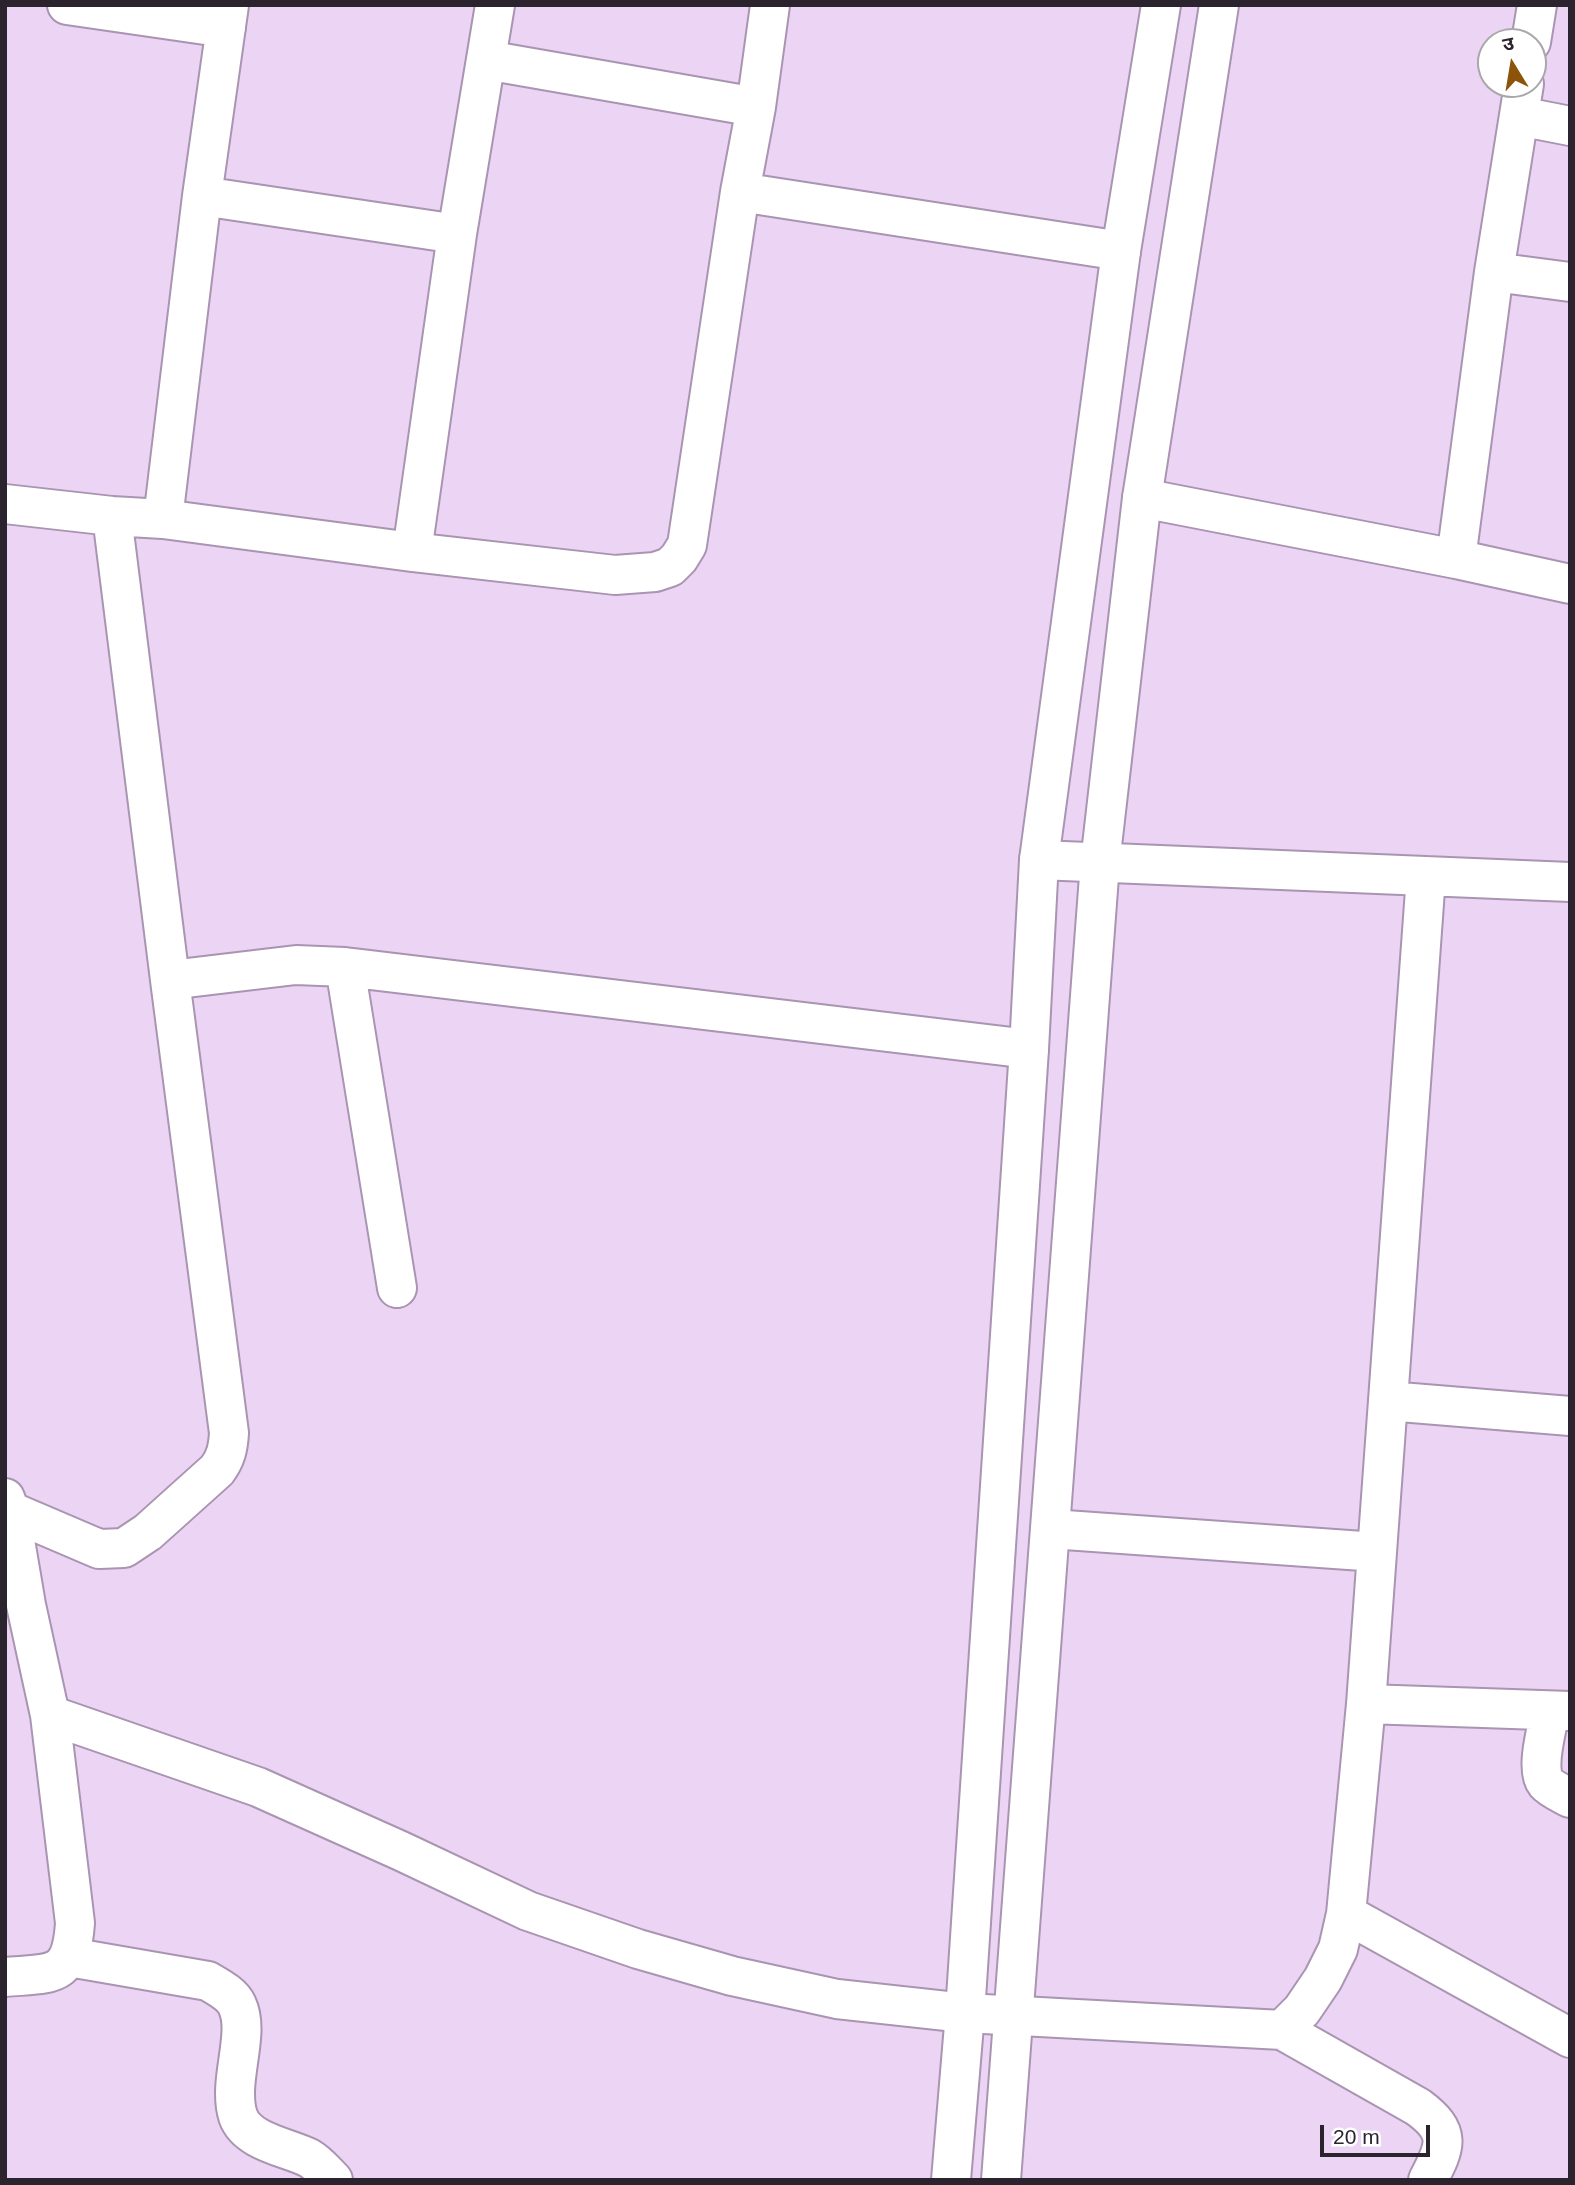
<!DOCTYPE html>
<html>
<head>
<meta charset="utf-8">
<style>
	body { margin:0 }
	#map { position:relative; width:1575px; height:2185px; overflow:hidden; background:#ecd5f4; font-family:Helvetica,"Noto Sans Devanagari",sans-serif }
	canvas { display:block }
	.frame { position:absolute; inset:0; border:7px solid #2b232e; pointer-events:none }
	.north { position:absolute; left:1477px; top:28px; width:70px; height:70px; box-sizing:border-box; background:#fff; border:2px solid #aaa7ab; border-radius:50%; rotate:349deg; font-size:19px; font-weight:700; line-height:28px; text-align:center; color:#2b232e }
	.north::after { content:''; display:block; margin:auto; width:24px; height:32px; background:#8c530b; clip-path:polygon(50% 0,100% 100%,50% 72%,0 100%) }
	.scale { position:absolute; left:1320px; top:2125px; width:110px; height:32px; box-sizing:border-box; border:4px solid #2b232e; border-top:0; padding-left:9px; font-size:21px; line-height:24px; white-space:nowrap; color:#2b232e; -webkit-text-stroke:5px #fff; paint-order:stroke }
</style>
</head>
<body>
<div id="map">
<canvas width="1575" height="2185"></canvas>
<div class="frame"></div>
<div class="north">उ</div>
<div class="scale">20 m</div>
</div>
<script>
const g = document.querySelector('canvas').getContext('2d');
g.lineJoin = 'round';
function strokePath(path, color, width, dash) { g.strokeStyle = color; g.lineWidth = width; g.lineCap = dash ? 'butt' : 'round'; g.setLineDash(dash || []); g.stroke(path); }
const minor = new Path2D(`
	M67,5L226,28
	M1531,42L1537,5
	M486,60L756,107
	M1519,116L1570,126
	M740,192L1121,251
	M202,196L457,234
	M1494,272L1570,282
	M1142,498L1456,559L1570,584
	M5,504L112,516L163,519L412,552L615,575L655,572L670,567L679,558L687,545L740,192L756,107L770,5
	M112,516L170,980L296,965L345,967L1029,1049
	M163,519L202,196L229,5
	M412,552L457,234L495,5
	M1456,559L1494,272L1524,84
	M1039,860L1570,882
	M345,967L397,1288
	M1388,1401L1570,1416
	M5,1498L10,1511L26,1605L50,1715L258,1787L401,1851L528,1911L638,1949L732,1976L837,1999L965,2013L1282,2030L1302,2010L1323,1979L1338,1949L1346,1914L1366,1704L1426,876
	M10,1511L99,1549L124,1548L148,1532L217,1470C226,1458 228,1448 229,1433L170,980
	M1051,1529L1377,1552
	M1366,1704L1570,1711
	M1550,1712C1547,1728 1535,1770 1546,1783C1551,1789 1563,1794 1570,1798
	M1346,1914L1570,2038
	M69,1957L208,1981C218,1987 232,1994 237,2005C251,2034 227,2081 238,2116C247,2142 287,2147 309,2158C318,2163 326,2173 333,2180
	M5,1977C53,1973 71,1979 75,1923L50,1715
	M1282,2030L1418,2107C1452,2132 1446,2146 1428,2180`);
const tertiary = new Path2D(`
	M951,2180L965,2013L1029,1049L1039,860L1121,251L1161,5
	M1001,2180L1100,863L1142,498L1219,5`);
strokePath(minor, '#a994b1', 42);
strokePath(tertiary, '#a994b1', 42);
strokePath(minor, '#fff', 38);
strokePath(tertiary, '#fff', 38);
</script>
</body>
</html>
